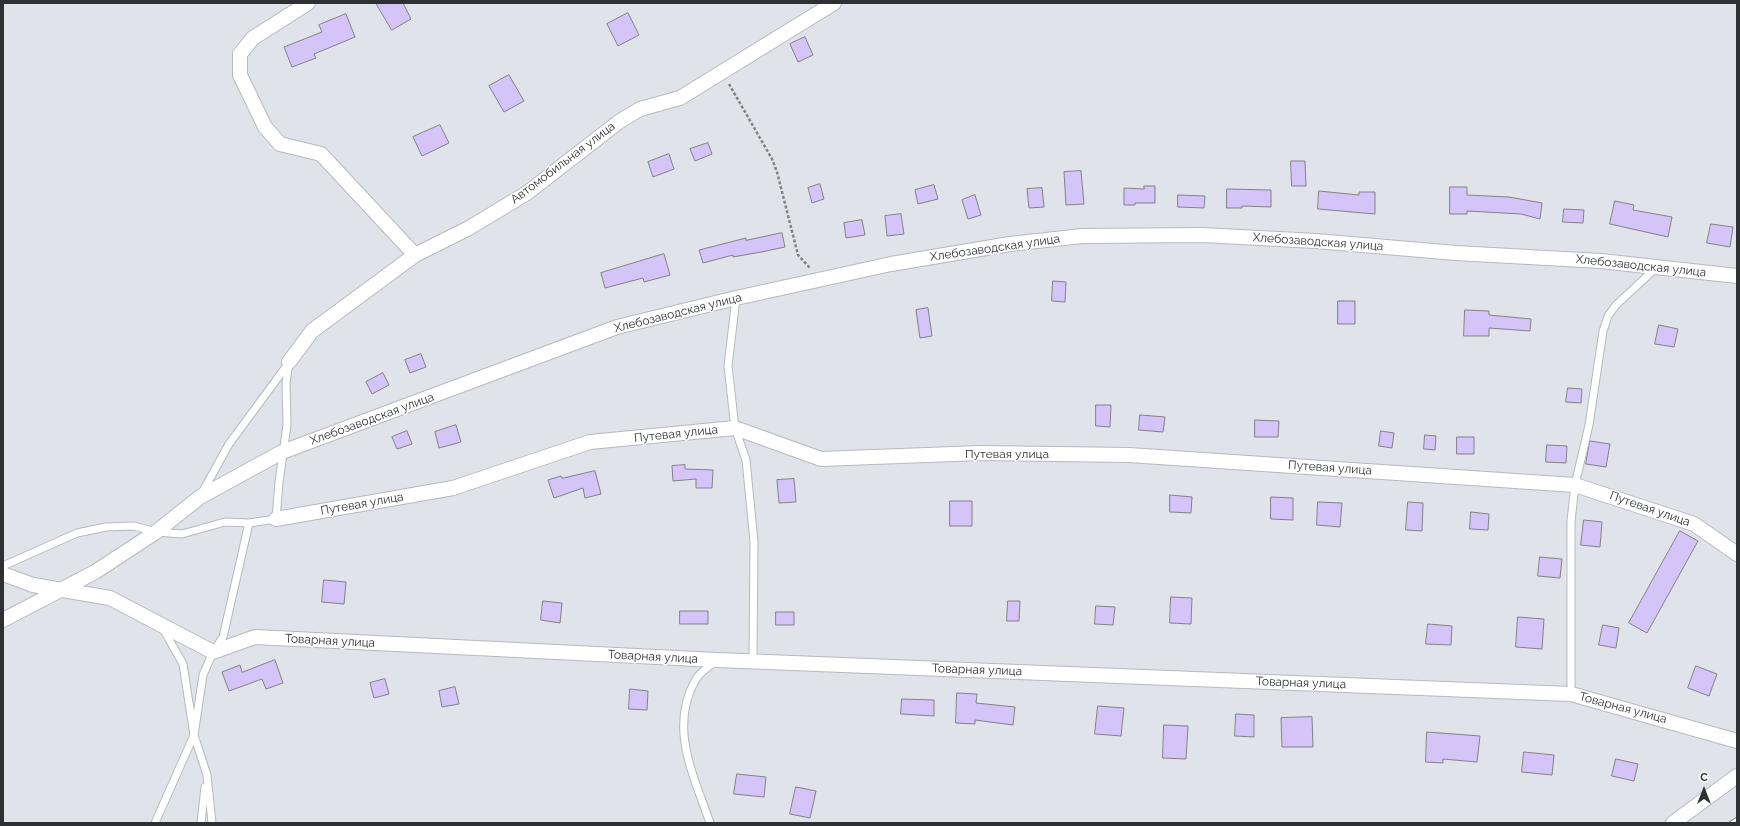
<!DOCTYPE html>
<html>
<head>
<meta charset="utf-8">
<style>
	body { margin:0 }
	#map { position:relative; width:1740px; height:826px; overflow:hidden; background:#e0e3e9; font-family:Raleway,sans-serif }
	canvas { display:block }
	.frame { position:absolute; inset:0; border:4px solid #2f3033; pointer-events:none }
	.north { position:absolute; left:1684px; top:770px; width:40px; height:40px; -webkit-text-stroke:3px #fff; paint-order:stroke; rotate:0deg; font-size:11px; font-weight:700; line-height:16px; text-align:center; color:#2f3033 }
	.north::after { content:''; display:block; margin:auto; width:14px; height:18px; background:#2f3033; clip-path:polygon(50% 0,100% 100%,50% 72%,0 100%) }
</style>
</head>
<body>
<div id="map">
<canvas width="1740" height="826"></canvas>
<div class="frame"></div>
<div class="north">С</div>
</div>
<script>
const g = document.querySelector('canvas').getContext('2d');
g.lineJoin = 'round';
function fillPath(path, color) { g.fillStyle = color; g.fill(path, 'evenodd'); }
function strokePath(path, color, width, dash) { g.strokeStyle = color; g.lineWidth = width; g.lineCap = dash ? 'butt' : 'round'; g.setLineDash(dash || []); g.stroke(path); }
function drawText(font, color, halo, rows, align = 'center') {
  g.font = font + ' Raleway,sans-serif'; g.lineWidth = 3; g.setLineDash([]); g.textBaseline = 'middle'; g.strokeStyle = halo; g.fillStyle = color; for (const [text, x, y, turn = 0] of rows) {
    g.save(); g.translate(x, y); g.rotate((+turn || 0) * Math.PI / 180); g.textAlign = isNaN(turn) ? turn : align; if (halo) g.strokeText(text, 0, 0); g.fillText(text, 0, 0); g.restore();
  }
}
const building = new Path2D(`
	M376,3H403L411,19L392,30Z
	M628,13L639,35L618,46L607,24Z
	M346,14L355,37L314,54L316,58L292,67L284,47L322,32L319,25Z
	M805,37L813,55L798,62L790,44Z
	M509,75L524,101L504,112L489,86Z
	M440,125L449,143L422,156L413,137Z
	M708,143L712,154L695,161L690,149Z
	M669,154L674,169L653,177L648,162Z
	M1291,161H1305L1306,186H1292Z
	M1081,171L1084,204L1066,205L1064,172Z
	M820,184L824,199L812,203L808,188Z
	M934,185L938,199L918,204L915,190Z
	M1144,186H1155V203H1135V205H1124V188L1144,189Z
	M1450,187H1467V195L1509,197L1542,203L1540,219L1521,214L1467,211V214H1450Z
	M1042,188L1044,207L1029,208L1027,189Z
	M1227,189L1271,190V207L1242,206V208H1227Z
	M1319,191L1359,195V192H1375V214L1318,209Z
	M975,195L981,215L968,219L962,200Z
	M1178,195L1205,196L1204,208L1178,207Z
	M1615,201L1634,205L1633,210L1672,217L1668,237L1610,224Z
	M1564,209L1584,210L1583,223L1563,222Z
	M901,214L904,234L887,236L885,216Z
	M862,220L865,235L846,238L844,223Z
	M1711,224L1733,227L1730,247L1707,243Z
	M782,233L785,247L761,252L733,257V255L703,263L699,250L746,238V240Z
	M664,254L670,275L644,282L643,278L605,288L601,273Z
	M1053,281L1066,282L1065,302L1052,301Z
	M1338,301H1355V324H1338Z
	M928,308L932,336L920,338L916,310Z
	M1465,310L1489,311V315L1531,319L1530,331L1489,328V336H1464Z
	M1659,325L1678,329L1674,347L1655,344Z
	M421,354L426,367L410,373L405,360Z
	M383,373L389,385L372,394L366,382Z
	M1568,388L1582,389L1581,403L1566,402Z
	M1096,405H1111L1110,427L1096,426Z
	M1140,415L1165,417L1163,432L1139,430Z
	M1255,420L1279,421L1278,437H1255Z
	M456,425L461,442L439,448L435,432Z
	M407,431L412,444L397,449L392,437Z
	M1381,431L1394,433L1392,448L1379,446Z
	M1425,435L1436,436L1435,450L1424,449Z
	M1457,437H1474V454H1457Z
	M1590,441L1610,444L1606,467L1586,464Z
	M1547,445L1567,446L1566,463L1546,462Z
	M685,465V469L713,470L712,488H696V479L673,481L672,466Z
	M595,471L601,494L585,498L583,488L554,498L548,480L561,476L562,478Z
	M794,479L796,502L779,503L777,480Z
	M1170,495L1192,497L1191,513L1170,512Z
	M1271,497L1293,498V520L1271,519Z
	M950,501H972V526H950Z
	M1318,502L1342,503L1340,527L1317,525Z
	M1408,502L1423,503L1422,531L1406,530Z
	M1471,512L1489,514L1488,530L1470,529Z
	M1584,520L1602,522L1600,547L1581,545Z
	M1680,531L1698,541L1647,633L1629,623Z
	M1540,557L1562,559L1560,578L1538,576Z
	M324,580L346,582L344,604L322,602Z
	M1171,597L1192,598L1191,624L1170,623Z
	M543,601L562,603L560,623L541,620Z
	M1008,601H1020L1019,621H1007Z
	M1096,606L1115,607L1113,625L1095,624Z
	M680,611H708V624H680Z
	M776,612H794V625H776Z
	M1518,617L1544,619L1542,649L1516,647Z
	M1428,624L1452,626L1451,645L1426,644Z
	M1603,625L1619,628L1616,648L1599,645Z
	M275,660L283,683L266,689L262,679L229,691L222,672L240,665L242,672Z
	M1696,666L1717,674L1709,696L1688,688Z
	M385,679L389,694L374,698L370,683Z
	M455,687L459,704L442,707L439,691Z
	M630,689L648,691L647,710L629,709Z
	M957,693L977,694L976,703L1015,707L1013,725L975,720V724L956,723Z
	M902,699L934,700V716L901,714Z
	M1098,706L1124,708L1121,736L1095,734Z
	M1236,714L1254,715V737L1235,736Z
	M1312,717L1313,747H1282L1281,718Z
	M1164,725L1188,726L1186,759L1163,758Z
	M1427,732L1480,736L1477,762L1443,759V763L1426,762Z
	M1524,752L1554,755L1552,775L1522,772Z
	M1616,759L1638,764L1634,781L1612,776Z
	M737,774L766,777L764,797L734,794Z
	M796,787L816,791L810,818L790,814Z`);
fillPath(building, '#d5c4f8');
strokePath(building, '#838187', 1);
const service = new Path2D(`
	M736,298L728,366L735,428L746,460L754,542L753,661
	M202,493L229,444L288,364
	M3,566L77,533L106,527L134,526L156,532L182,534L225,522L249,523L276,519L279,482L287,425L286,383L289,362
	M1571,694V521L1575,485L1589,425L1603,331L1608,316L1616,305L1657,267
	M155,823L194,735L183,664L162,627
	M201,823L205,787
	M212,823L207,775L194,735L203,675L213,652L223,637L249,523
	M710,823C694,776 668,727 696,679C700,672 710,666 716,661`);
const minor = new Path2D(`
	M308,3L253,38L240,54V75L265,127L280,144L321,154L415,255
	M289,362L312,331L415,255L469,228L527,193L620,121L640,109L680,98L834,3
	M276,519L453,488L590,442L735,428L821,459L980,453L1129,455L1575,485L1694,524L1737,554
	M3,574L33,585L110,598L213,652L255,637L717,660L1571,694L1737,741
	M3,620L95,572L156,532L200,497L282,452L617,327L736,298L891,264L1010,244L1082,236L1202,235L1316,241L1456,253L1601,261L1737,276
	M1673,823L1737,776`);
strokePath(service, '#b6b9be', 9);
strokePath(minor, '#b6b9be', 16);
strokePath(new Path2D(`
	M729,84L772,159L777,172L798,255L810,268`), '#828388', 2.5, [3, 2]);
strokePath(service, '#fff', 7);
strokePath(minor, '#fff', 14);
const rail = new Path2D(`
	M1731,823L1737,819`);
strokePath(rail, '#56575b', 4.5);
strokePath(rail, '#fff', 3, [9]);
drawText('12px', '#2f3033', '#fff', [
	["Автомобильная улица",563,163,-37],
	["Хлебозаводская улица",1318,242,4],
	["Хлебозаводская улица",995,248,-8],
	["Хлебозаводская улица",1641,266,6],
	["Хлебозаводская улица",678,313,-14],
	["Хлебозаводская улица",372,419,-20],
	["Путевая улица",676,434,-6],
	["Путевая улица",1007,454],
	["Путевая улица",1330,468,4],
	["Путевая улица",362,504,-10],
	["Путевая улица",1650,509,19],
	["Товарная улица",330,641,3],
	["Товарная улица",653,657,3],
	["Товарная улица",977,670,2],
	["Товарная улица",1301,683,2],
	["Товарная улица",1623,708,15]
]);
</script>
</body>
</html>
